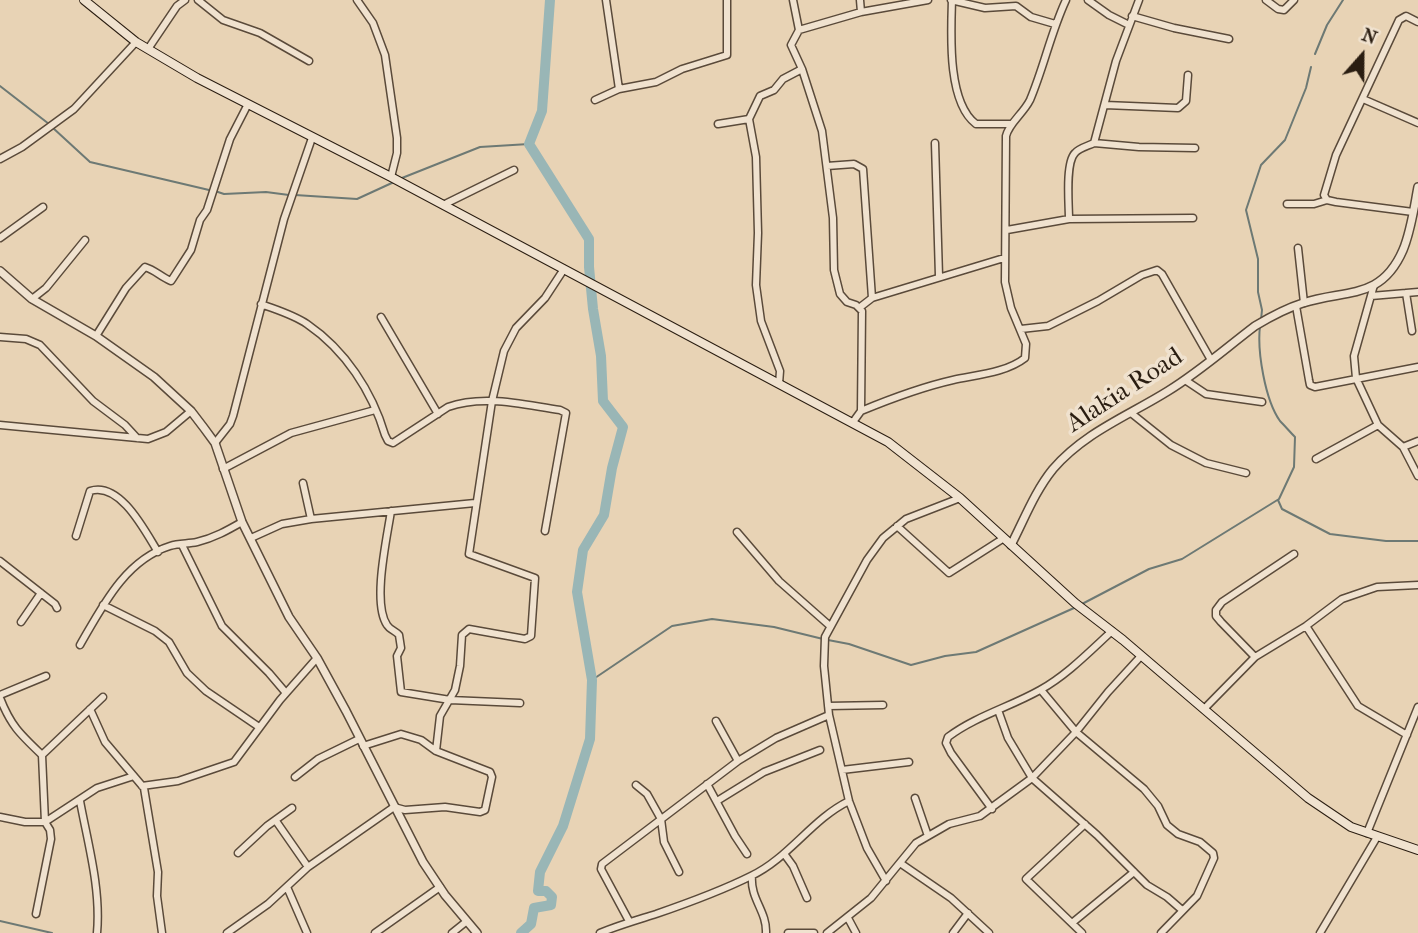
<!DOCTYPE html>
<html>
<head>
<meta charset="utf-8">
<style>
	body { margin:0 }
	#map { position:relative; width:1418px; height:933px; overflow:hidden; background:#e8d3b5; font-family:"IM FELL French Canon",serif }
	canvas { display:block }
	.north { position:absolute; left:1327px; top:21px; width:70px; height:70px; -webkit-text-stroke:5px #f0e2cf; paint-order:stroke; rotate:21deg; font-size:19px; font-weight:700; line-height:28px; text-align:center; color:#2a1d11 }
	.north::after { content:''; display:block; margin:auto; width:24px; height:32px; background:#2a1d11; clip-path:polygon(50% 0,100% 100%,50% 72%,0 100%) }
</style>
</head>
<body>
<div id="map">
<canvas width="1418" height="933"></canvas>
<div class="north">N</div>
</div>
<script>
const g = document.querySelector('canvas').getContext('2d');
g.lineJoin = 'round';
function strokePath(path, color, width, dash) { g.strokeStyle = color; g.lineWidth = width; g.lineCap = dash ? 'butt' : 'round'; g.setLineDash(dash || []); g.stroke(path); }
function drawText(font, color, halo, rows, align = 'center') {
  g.font = font + ' "IM FELL French Canon",serif'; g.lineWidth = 7; g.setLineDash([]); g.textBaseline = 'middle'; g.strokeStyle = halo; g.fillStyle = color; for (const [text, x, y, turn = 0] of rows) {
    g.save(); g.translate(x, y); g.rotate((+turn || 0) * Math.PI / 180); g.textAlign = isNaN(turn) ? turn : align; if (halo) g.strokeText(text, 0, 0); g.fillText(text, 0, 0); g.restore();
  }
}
strokePath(new Path2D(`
	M1315,54L1327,25L1343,0
	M0,86L49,124
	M53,128L90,162L209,190
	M402,178L480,147L529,144
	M215,191L224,194L266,192L289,195
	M295,195L357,199L394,182
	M1261,320L1262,310L1258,292V259L1246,210L1261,165L1285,140L1306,88L1311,67
	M1278,500L1282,509L1330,534L1386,541H1418
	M1082,604L1149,569L1182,559L1279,499L1294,467L1295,437C1290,432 1285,426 1280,421C1265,400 1257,351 1260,326
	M828,640L849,644L911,665L945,656L976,652L1074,608
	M592,680L672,626L712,619L774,627L823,639
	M0,921L52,933`), '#6d7974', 2);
strokePath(new Path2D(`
	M521,933L531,924L534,908L551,905L552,897L546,891H538L540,872L563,826L590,739L592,680L577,592L583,550L604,515L612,468L623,427L603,401L601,356L593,309L589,267V239L529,144L542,111L550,0`), '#99b6b6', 10);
const minor = new Path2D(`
	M198,0L223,20L260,33L309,61
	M357,0L373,23L385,55L397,138V153L391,177
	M606,0L619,89
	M793,0L799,30L791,45L802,69L822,131L833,218L834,270L840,294L847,302L856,305L862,311L861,411L853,422
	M860,0L861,12
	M951,0L985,8L1016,6L1031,17L1055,24
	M952,0C951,33 947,102 976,124H1012
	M1088,0L1109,15L1129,25
	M1266,0L1278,9L1284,10L1294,0
	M1132,16L1174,28L1229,39
	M799,30L861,12L928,0
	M148,49L177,6L185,0
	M1363,99L1418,123
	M595,100L619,89L656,82L682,69L727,55V0
	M1105,105L1178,108L1186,101L1188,75
	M718,124L749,119
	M935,143L939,276
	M1094,143L1139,147L1195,148
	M0,159L22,147L74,109L136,42
	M827,166L854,164L863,169L872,298
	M1287,204H1314L1327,200
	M443,205L514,170
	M1413,212L1336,202L1327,200L1324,195L1336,155L1399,20L1406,16L1418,22
	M1069,219C1069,205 1065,163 1075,153C1079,148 1088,146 1094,143L1116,61L1139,0
	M1007,230L1069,219L1193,218
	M0,238L43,207
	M1298,248L1304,303
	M1374,285L1354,356L1356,378L1378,425L1403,447L1418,476
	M1406,293L1412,331
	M1371,296L1418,292
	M32,299L46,288L85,240
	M261,304C277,310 294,315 307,324C345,350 372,391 385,435L388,441L393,443L448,407C484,394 524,405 560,410L566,413L545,531
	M1296,306L1309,380L1310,385L1315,387L1418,367
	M859,308L872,298L1004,258
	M381,317L438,414
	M1021,329L1048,326L1098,301L1142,275L1157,270L1162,274L1211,360
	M96,336L126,288L145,267C155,270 161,277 171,281L173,278L191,250L200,220L207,210L230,139L248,104
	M0,337L26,339L40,345L93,401L125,425L137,438
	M1185,380L1206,394L1262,402
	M779,384L780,371L761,321L756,285L758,233L756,157L749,119L760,96L774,90L783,79L802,69
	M861,411C890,399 922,387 953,380C975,375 1006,373 1025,358L1026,344L1011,308L1005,282L1006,136C1009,123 1023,114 1030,100C1044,67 1051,32 1066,0
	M1131,413L1171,445L1206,463L1246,473
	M0,425L148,439L166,432L191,411
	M215,443L230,424L233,416L284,219L312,138
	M1403,447L1418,441
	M1316,459L1378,425
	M223,469L291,433L375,410
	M303,483L311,519
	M391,511C387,538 372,603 387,625C390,630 396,631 399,635L401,648L397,656L401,692L450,700L520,703
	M897,526L949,573L1004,538
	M737,532L779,581L830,626
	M76,536L90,491C120,481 145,531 158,552
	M251,538L282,524L311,519L475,503
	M182,545L222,626L269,673L286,693
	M0,561L55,604L57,608
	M103,605L155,631L169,642L187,673L206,691L259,727
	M21,622L41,593
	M1306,626L1358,706L1407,735
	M80,645C102,607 125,560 170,546C179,543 188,544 197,542C214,538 228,530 242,522
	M1255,657L1221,622L1216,616V610L1222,602L1294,554
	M1041,690L1076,732L1144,789L1158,806L1167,825L1178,834L1200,842L1213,853L1214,858L1197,896L1161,933
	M0,695L46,676
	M0,698C11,726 20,734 42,755L45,822L50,830L51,839L36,914
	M828,706L883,705
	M90,709L105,742L144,788L158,872L157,896L162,933
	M1204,709L1255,657L1306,626L1342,599L1377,587L1418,585
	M998,710L1008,738L1032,778L1097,835L1147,885L1167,897L1182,910
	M716,721L738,761
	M436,751L440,716L455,690L460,666L462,635L469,629L525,639L531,636L535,578L469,554L492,401L504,351L516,328L545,298L564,269
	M42,755L103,697
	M842,770L909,762
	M295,777L318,759L359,739
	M707,784L735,836L747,854
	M636,785L647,794L661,819L664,842L679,872
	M142,786L178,781L234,762L280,700L317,658
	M915,798L928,836
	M80,801C88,844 101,889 97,933
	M717,801L764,772L820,750
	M992,809L951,753L946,743L948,737C976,716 1010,707 1040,690C1067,675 1089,652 1112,631
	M0,817L25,822H45L97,788L134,776
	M276,821L308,867
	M1367,833L1418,707
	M238,853L267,826L292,808
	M785,855L793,866L807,898
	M900,863L951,898L989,933
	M752,876C750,899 767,911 766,933
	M886,881L867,848L849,801L829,715L824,666L825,637L867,560L883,538L906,519L960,498
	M287,887L307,933
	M848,918L856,933
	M629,921L601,869L602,864L738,761L776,738L829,715
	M1072,923L1134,872
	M227,933L268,904L308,867L394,807L405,810L445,807L480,812L485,810L492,777L490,772L436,751L421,740L401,734L363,746
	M375,933L440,887
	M452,933L467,921
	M600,933C619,925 637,920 656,914C688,903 721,891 751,876C789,858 812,819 849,801
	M788,933H814
	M827,933L871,898L916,843L949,824L980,816L1032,778L1076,732L1108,692L1141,656
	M953,933L968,913
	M1082,933L1026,879L1085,824
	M1320,933L1377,837`);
const tertiary = new Path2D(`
	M0,271L32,299L96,336L154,377L191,411L204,428L215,443L242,522L289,617L317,658L346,711L423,862L445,895L477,933
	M1011,545C1024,520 1035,491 1053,469C1085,432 1128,416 1168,391C1199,372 1226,348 1255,326C1270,317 1287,308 1303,303C1345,289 1381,301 1403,250C1411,231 1414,208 1418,187`);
const secondary = new Path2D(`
	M84,0L136,42L197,78L391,177L888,442L960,498L1075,603L1123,640L1308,798L1351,827L1418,850`);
strokePath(minor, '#5a4a3a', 9);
strokePath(tertiary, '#5a4a3a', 10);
strokePath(secondary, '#2a1d11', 10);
strokePath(minor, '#f0e2cf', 6);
strokePath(tertiary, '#f0e2cf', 7);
strokePath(secondary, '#f0e2cf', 8);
drawText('26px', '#2a1d11', '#f0e2cf', [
	["Alakia Road",1125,391,-33]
]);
</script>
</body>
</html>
